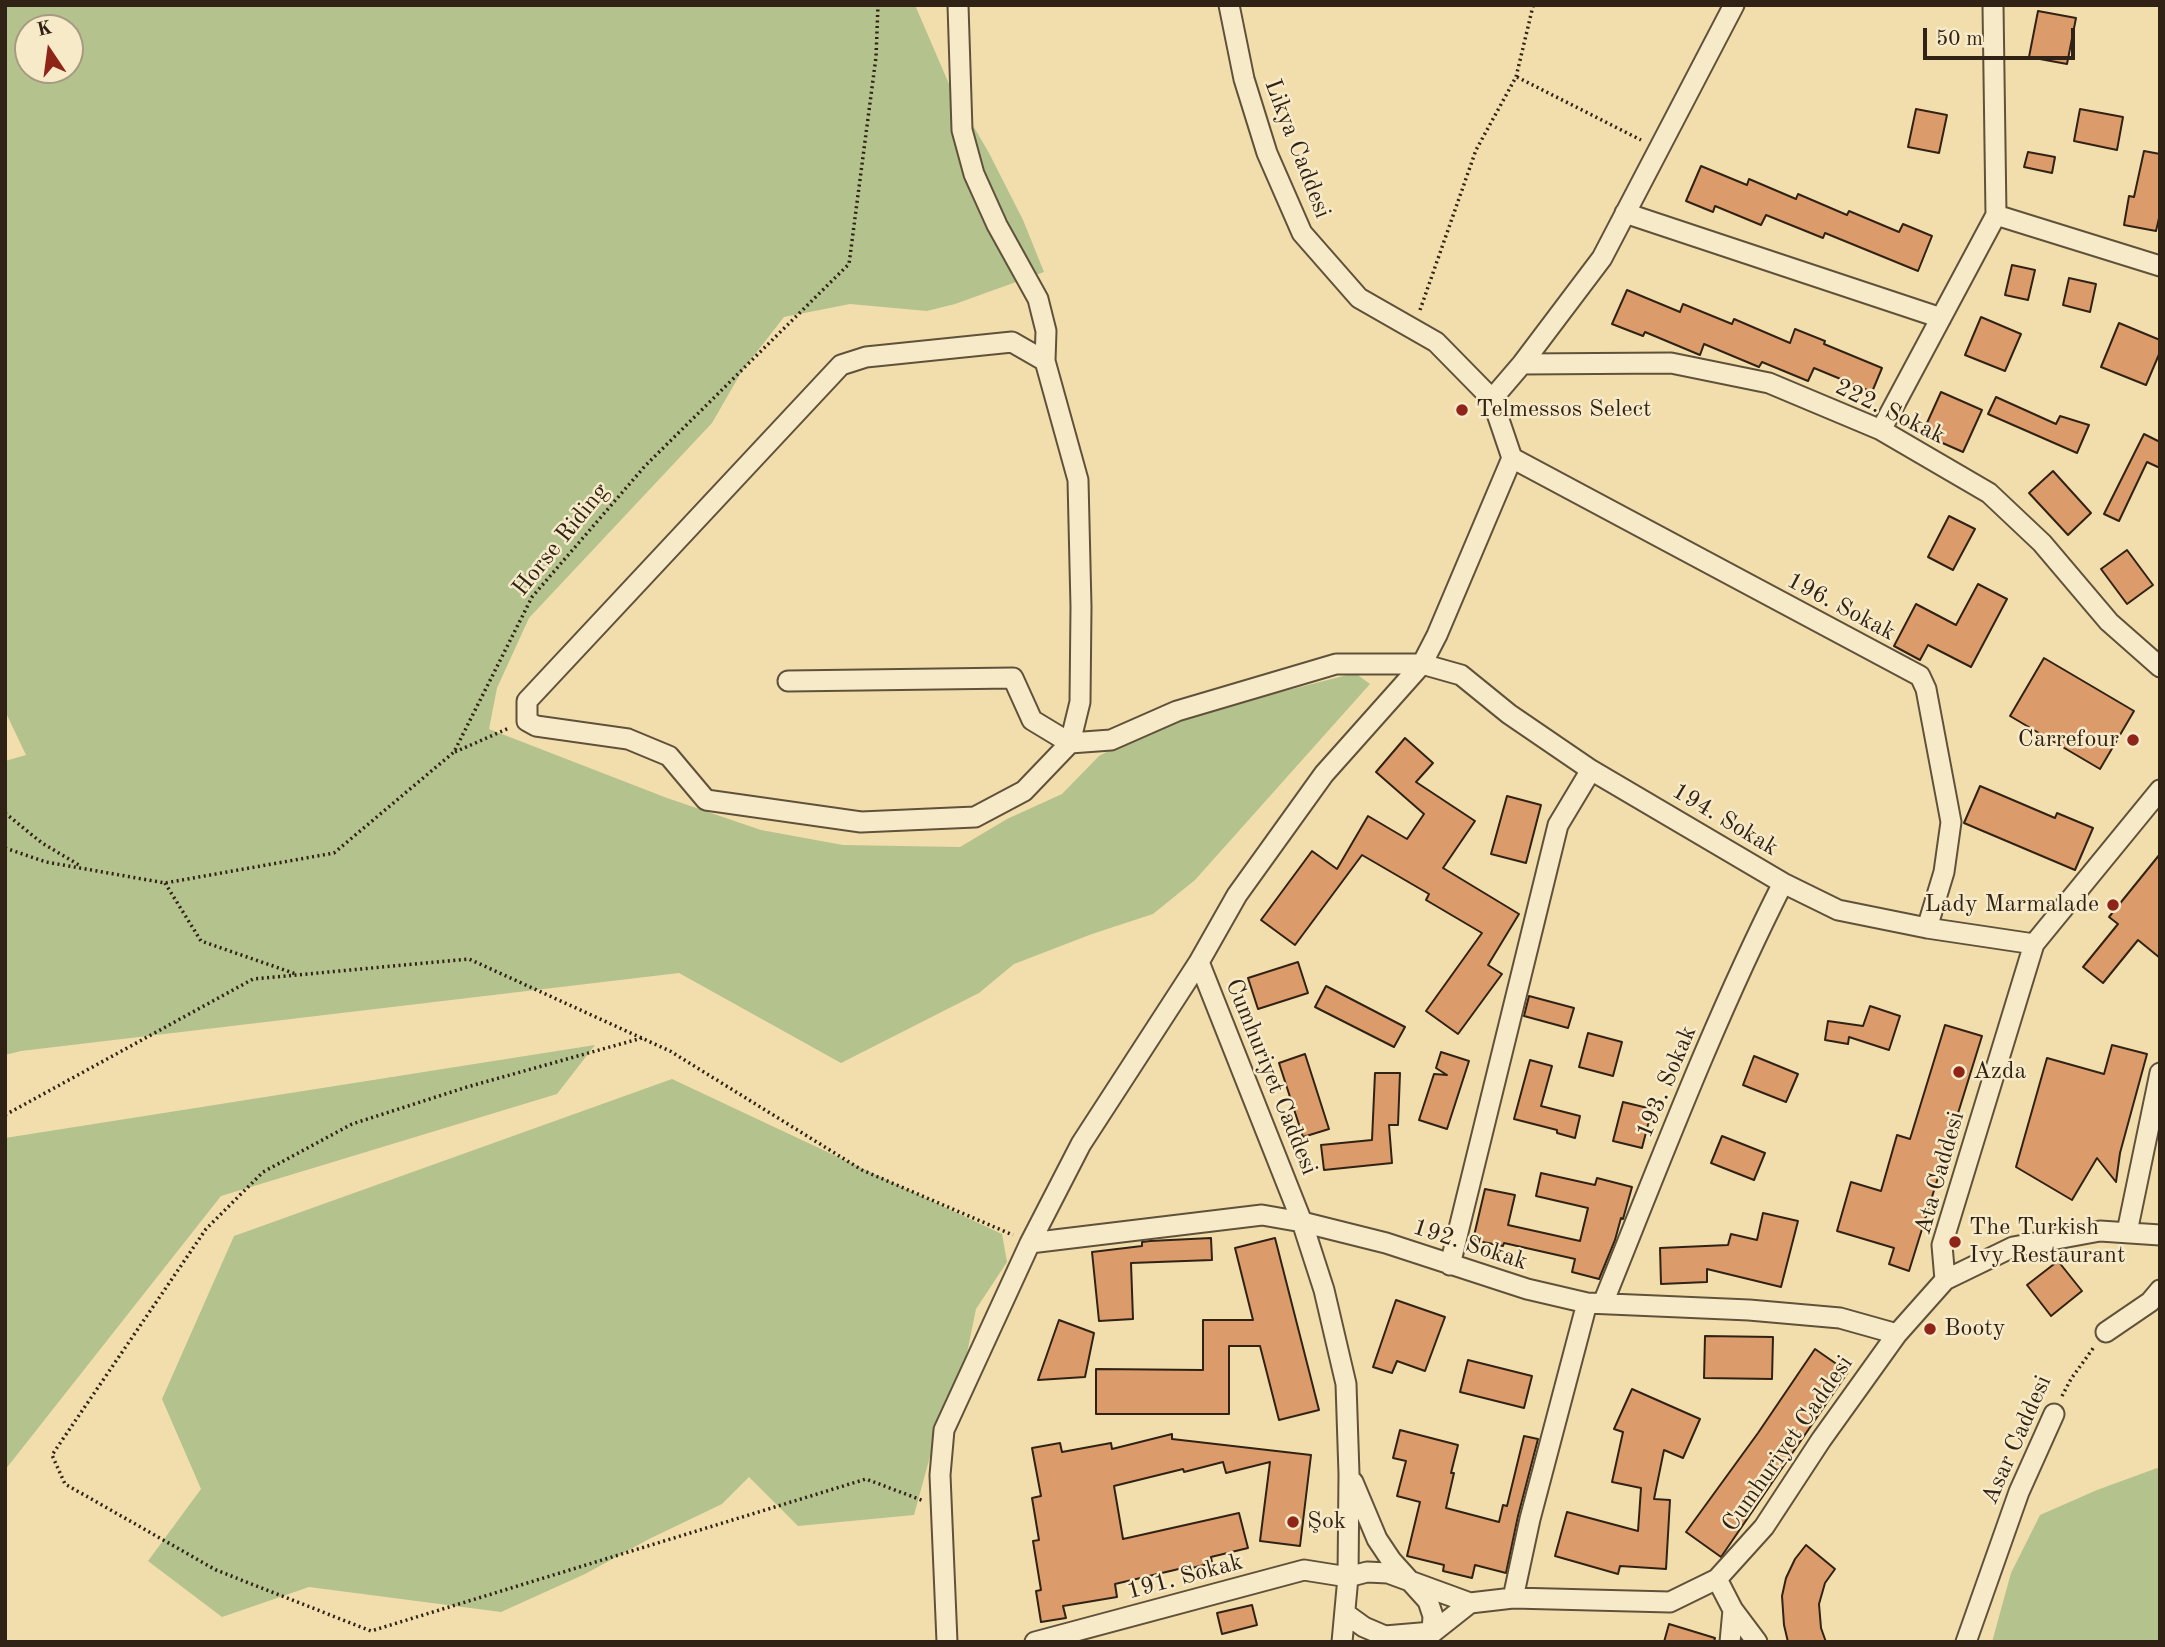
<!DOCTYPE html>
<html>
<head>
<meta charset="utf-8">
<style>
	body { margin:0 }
	#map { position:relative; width:2165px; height:1647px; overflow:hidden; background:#f2deac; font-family:"Old Standard TT",serif }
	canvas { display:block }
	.frame { position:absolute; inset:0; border:7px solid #302215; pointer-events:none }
	.north { position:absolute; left:14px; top:14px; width:70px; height:70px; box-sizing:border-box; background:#f7eac9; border:2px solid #a79a81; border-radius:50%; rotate:347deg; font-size:19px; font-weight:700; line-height:28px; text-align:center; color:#302215 }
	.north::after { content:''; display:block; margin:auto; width:24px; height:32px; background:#8f2418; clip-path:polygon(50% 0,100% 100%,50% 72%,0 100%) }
	.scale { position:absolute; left:1923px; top:28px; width:152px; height:32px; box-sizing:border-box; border:4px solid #302215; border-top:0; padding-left:9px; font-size:21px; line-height:24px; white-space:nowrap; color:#302215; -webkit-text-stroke:5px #f7eac9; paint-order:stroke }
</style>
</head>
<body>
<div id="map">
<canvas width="2165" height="1647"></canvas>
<div class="frame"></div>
<div class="north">K</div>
<div class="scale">50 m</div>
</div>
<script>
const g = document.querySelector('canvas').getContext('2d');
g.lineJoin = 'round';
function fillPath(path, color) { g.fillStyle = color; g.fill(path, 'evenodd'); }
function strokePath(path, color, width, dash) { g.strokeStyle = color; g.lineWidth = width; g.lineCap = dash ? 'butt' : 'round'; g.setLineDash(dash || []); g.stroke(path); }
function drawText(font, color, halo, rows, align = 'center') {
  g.font = font + ' "Old Standard TT",serif'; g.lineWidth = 5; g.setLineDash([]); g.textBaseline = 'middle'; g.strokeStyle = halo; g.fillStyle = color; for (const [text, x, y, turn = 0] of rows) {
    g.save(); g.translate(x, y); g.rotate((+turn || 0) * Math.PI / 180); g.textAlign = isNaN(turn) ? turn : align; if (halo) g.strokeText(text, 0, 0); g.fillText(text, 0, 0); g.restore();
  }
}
fillPath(new Path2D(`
	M5,5H915L949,84L989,153L1023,220L1044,272L955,304L927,311L850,304L784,317L742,371L712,423L529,618L497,688L489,729L667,798L761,830L843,845L960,847L1007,819L1062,794L1099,756L1160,723L1355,673L1370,684L1195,880L1153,914L1092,934L1014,964L979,993L841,1063L679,973L21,1051L5,1055V761L26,755L5,711ZM28,28H70V70H28Z
	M595,1045L557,1094L221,1196L5,1470V1138Z
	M672,1079L1002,1234L1007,1262L976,1309L964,1368L946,1398L914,1515L798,1526L749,1477L722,1504L649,1539L585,1574L501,1612L309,1587L222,1617L148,1561L201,1489L162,1399L234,1236Z
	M2160,1467V1642H1992L2011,1573L2040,1515L2097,1490Z`), '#b4c28e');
const building = new Path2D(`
	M2038,11L2076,18L2067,64L2029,57Z
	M1916,109L1947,115L1939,153L1908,147Z
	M2080,109L2123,117L2117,150L2074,141Z
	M2144,151L2160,154V214L2156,231L2124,225L2129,196L2134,197Z
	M2028,152L2055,157L2052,173L2024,167Z
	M1701,166L1747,185L1749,179L1796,199L1798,194L1847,215L1849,211L1899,232L1903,224L1932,236L1918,271L1825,233L1823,238L1766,215L1761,225L1715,206L1713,212L1686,201Z
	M2012,265L2035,270L2028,300L2005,295Z
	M2069,278L2096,284L2090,312L2063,305Z
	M1627,290L1680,312L1683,304L1732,324L1734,319L1790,343L1795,329L1825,341L1824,344L1882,368L1872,392L1814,368L1808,381L1762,362L1759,367L1704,344L1700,355L1645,332L1643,336L1612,324Z
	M1981,317L2021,334L2005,371L1965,355Z
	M2119,323L2160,340V352L2146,385L2101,367Z
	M1941,392L1982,410L1963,452L1922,434Z
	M1996,397L2056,424L2060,416L2089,425L2077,453L1988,414Z
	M2144,434L2160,442V468L2147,462L2119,521L2104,514Z
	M2053,471L2091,513L2068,535L2029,493Z
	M1949,516L1975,529L1953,570L1928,557Z
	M2127,550L2153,585L2127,604L2101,569Z
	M1978,584L2007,599L1971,667L1928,645L1920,660L1894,646L1916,604L1956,625Z
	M2044,658L2134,711L2100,769L2010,716Z
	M1405,738L1433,763L1416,782L1475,821L1443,868L1519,914L1488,965L1502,974L1458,1034L1426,1011L1482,933L1426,900L1429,894L1362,855L1295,945L1261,920L1312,851L1337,869L1368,816L1407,839L1424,814L1376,772Z
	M1980,786L2055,818L2057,813L2093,828L2075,870L1964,823Z
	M1507,796L1541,805L1526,863L1491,854Z
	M2160,854V958L2138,940L2103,983L2083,967L2118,924L2109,917Z
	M1298,962L1308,993L1258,1009L1248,978Z
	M1326,986L1405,1027L1394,1047L1315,1007Z
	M1529,996L1574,1008L1568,1028L1524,1016Z
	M1870,1006L1900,1016L1889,1050L1849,1037L1848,1044L1825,1040L1828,1021L1863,1026Z
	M1945,1025L1982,1036L1909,1271L1889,1264L1894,1248L1837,1231L1851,1182L1881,1191L1897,1135L1910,1139Z
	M1588,1033L1622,1042L1613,1076L1579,1067Z
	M2112,1045L2147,1054L2120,1153L2116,1182L2097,1158L2072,1200L2016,1167L2047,1058L2104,1074Z
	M1441,1052L1469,1061L1447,1129L1419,1120L1434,1074L1447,1075L1436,1068Z
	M1305,1054L1329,1129L1303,1137L1279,1063Z
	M1754,1056L1798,1074L1786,1102L1743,1085Z
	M1530,1060L1552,1066L1541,1106L1580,1116L1575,1138L1557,1133V1130L1514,1119Z
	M1375,1073H1400L1398,1125H1389L1392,1163L1324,1170L1321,1145L1372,1140Z
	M1623,1102L1652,1109L1642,1148L1613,1141Z
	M1722,1136L1765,1153L1754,1180L1711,1163Z
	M1541,1173L1595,1185L1597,1178L1632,1187L1623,1219L1621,1218L1615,1240L1599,1279L1572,1272L1575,1259L1504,1243L1503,1246L1473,1240L1485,1189L1515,1195L1508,1225L1580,1241L1588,1208L1536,1196Z
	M1763,1213L1798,1221L1781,1287L1707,1269V1282L1661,1284L1660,1248L1728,1245L1731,1234L1757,1240Z
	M1211,1238L1212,1260L1131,1263L1133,1319L1099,1321L1092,1252L1142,1246V1242L1150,1241Z
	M1275,1238L1319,1410L1279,1420L1260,1346H1229V1414H1096V1369L1203,1370V1320H1253L1235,1248Z
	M2058,1261L2082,1291L2051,1316L2027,1285Z
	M1396,1300L1445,1317L1425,1371L1397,1361L1392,1373L1373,1367Z
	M1059,1320L1094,1333L1085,1377L1038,1380Z
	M1705,1336L1773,1337L1772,1379L1704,1378Z
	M1815,1349L1848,1372L1721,1557L1686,1532L1758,1433Z
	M1468,1360L1532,1376L1524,1408L1460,1392Z
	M1632,1389L1700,1419L1683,1458L1664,1450L1654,1499L1670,1500L1666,1569L1620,1566L1618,1574L1555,1556L1567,1512L1638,1531L1641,1488L1612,1482L1623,1432L1614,1429Z
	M1400,1430L1458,1445L1451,1473H1454L1446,1508L1499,1522L1503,1505L1507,1506L1524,1436L1538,1439L1518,1516L1506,1573L1475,1565L1472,1578L1443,1571L1444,1565L1407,1556L1420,1502L1397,1496L1406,1461L1393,1458Z
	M1172,1434V1439L1311,1455L1300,1546L1260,1541L1270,1462L1226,1473L1223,1462L1184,1472L1183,1469L1114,1486L1123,1539L1239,1513L1248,1548L1211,1557L1212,1563L1184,1570L1183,1568L1115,1584L1117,1597L1063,1606L1066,1618L1041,1622L1036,1591L1041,1590L1033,1541L1039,1540L1032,1498L1041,1496L1032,1448L1060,1443L1062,1452L1111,1443L1112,1449Z
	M1806,1545L1835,1569L1825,1583L1819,1604L1821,1628L1826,1642H1788L1784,1625L1782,1596L1786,1578L1795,1559Z
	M1252,1605L1257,1625L1222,1634L1217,1613Z
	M1669,1624L1715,1638L1714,1642H1664Z`);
fillPath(building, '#dc9b6b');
strokePath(building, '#302215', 2);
const minor = new Path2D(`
	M958,5L962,130L974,174L997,225L1038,299L1046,331L1045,361
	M1229,5L1244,79L1267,153L1302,233L1359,298L1436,342L1492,399L1512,458L1437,635L1422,664L1324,774L1237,895L1199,962L1302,1222L1324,1290L1346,1384L1349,1474L1348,1577L1342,1642
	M1625,213L1941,318
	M1996,215L2160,266
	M1012,342L1045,361L1078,480L1081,607L1080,702L1070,743L1024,791L975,817L861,822L706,800L669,756L628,739L536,726L527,721V701L841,365L866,357Z
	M1522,364L1671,363L1769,383L1881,430L1989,493L2042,543L2109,622L2160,667
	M1492,399L1522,364L1602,258L1734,5
	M1881,430L1996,215L1993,5
	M1512,458L1920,676L1926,689L1951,822L1944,872L1927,928
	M788,681L1013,678L1032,720L1070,743L1111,740L1177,711L1336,664H1422L1461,675L1509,714L1591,770L1783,883L1838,910L1927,928L2034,944
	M2127,1232L2160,1073
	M1030,1243L1262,1215L1302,1222L1386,1243L1527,1289L1587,1303L1749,1310L1840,1318L1897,1334
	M1450,1265L1558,825L1591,770
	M1945,1280L1942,1245L2034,944L2160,790
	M1603,1303C1660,1162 1714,1019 1783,883
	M2106,1332L2150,1302L2160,1290
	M1353,1482L1377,1539L1391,1560L1428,1601L1433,1616L1432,1632
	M1717,1579L1733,1610L1730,1642
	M1513,1598L1530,1519L1587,1303
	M1733,1610L1757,1642
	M1346,1614L1364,1627L1385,1636L1432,1632
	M1427,1637L1470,1603
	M947,1642L940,1475L944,1430L1030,1243L1081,1144L1199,962
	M1035,1642L1304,1570L1348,1577L1367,1572L1388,1573L1470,1603L1513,1598L1670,1602L1717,1579L1764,1527L1821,1440L1897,1334L1945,1280L2013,1247L2100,1231L2160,1235
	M1966,1642L2019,1492L2054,1414`);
strokePath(minor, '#60513b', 23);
strokePath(new Path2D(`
	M1517,77L1641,140
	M1420,310L1476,150L1516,77L1533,6
	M455,752L509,728
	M5,813L42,843L79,865
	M5,848L46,862L165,883L334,853L454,752L532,597L645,466L849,264L876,57L878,5
	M165,883L201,941L296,974
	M642,1038L467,1087L352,1124L263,1172L206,1229L52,1455L65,1484L216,1570L371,1631L866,1479L924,1501
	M5,1115L253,979L469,959L670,1051L862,1170L1013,1235
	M2062,1396L2071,1379L2094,1347`), '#302215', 3.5, [2, 3.5]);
strokePath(minor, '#f7eac9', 19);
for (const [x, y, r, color] of [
	[1462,410,7,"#8f2418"],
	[2133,740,7,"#8f2418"],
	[2113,905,7,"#8f2418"],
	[1959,1072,7,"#8f2418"],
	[1955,1242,7,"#8f2418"],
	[1930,1329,7,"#8f2418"],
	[1293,1522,7,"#8f2418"]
]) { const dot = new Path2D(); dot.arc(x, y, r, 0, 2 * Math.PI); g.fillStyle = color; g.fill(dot); strokePath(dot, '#f7eac9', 2.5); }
drawText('24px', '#302215', '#f7eac9', [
	["Likya Caddesi",1297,149,69],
	["222. Sokak",1890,412,26],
	["Horse Riding",561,540,-51],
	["196. Sokak",1841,607,28],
	["194. Sokak",1725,820,31],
	["Cumhuriyet Caddesi",1271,1077,68],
	["193. Sokak",1667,1082,-67],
	["Ata Caddesi",1940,1173,-74],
	["192. Sokak",1470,1245,18],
	["Asar Caddesi",2017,1440,-66],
	["Cumhuriyet Caddesi",1788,1444,-55],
	["191. Sokak",1185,1577,-15]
]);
drawText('24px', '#302215', '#f7eac9', [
	["Telmessos Select",1476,410],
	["Carrefour",2119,740,"right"],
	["Lady Marmalade",2099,905,"right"],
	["Azda",1973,1072],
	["The Turkish",1969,1228],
	["Ivy Restaurant",1969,1256],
	["Booty",1944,1329],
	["Şok",1307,1522]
], 'left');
</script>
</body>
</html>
